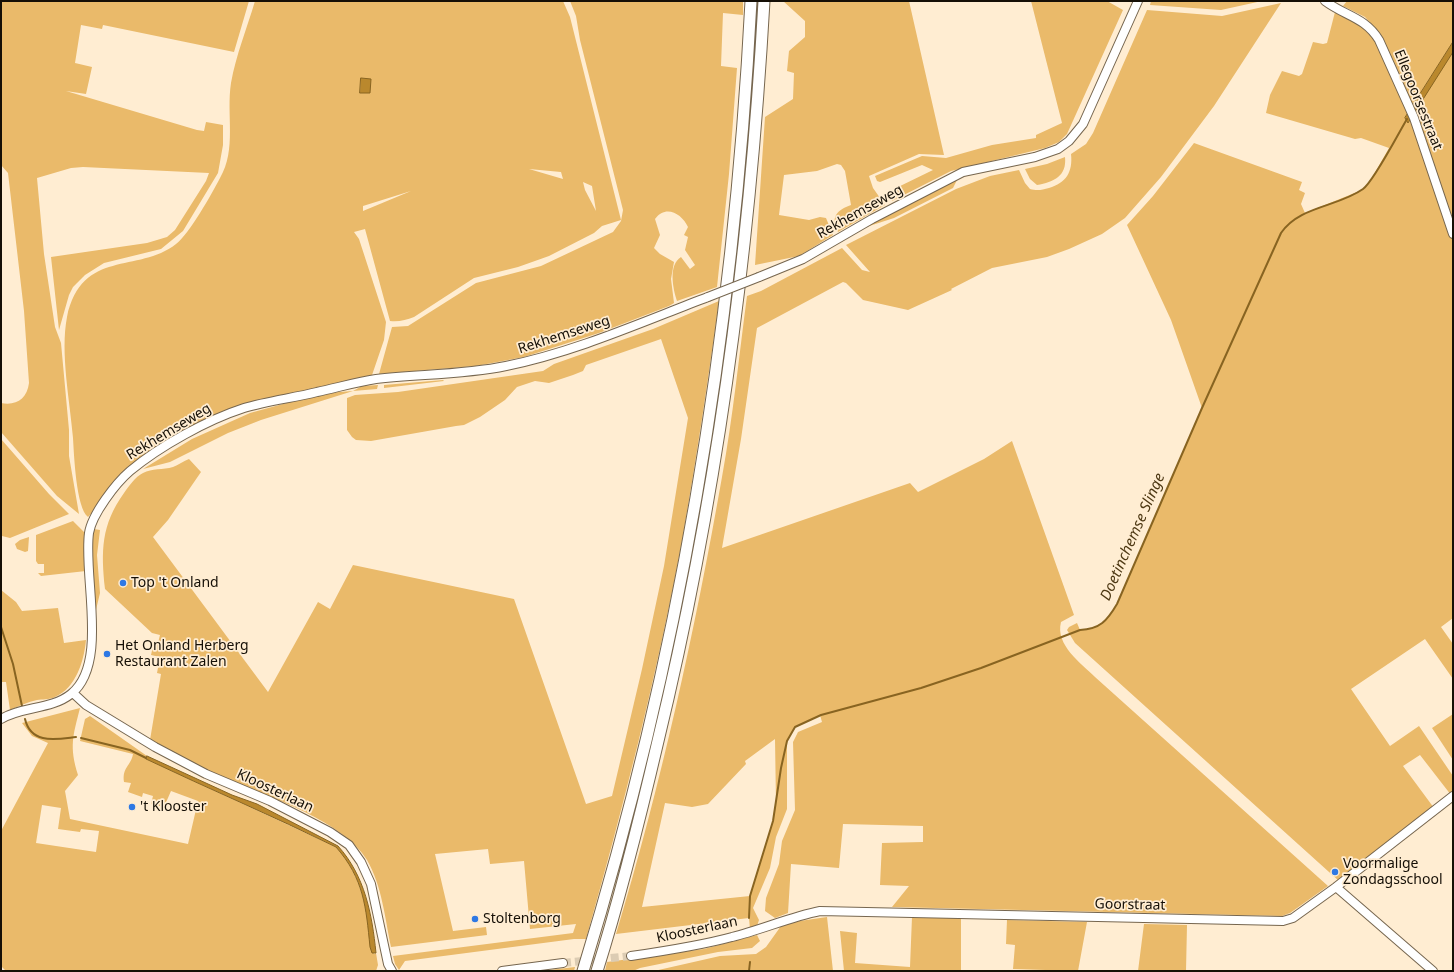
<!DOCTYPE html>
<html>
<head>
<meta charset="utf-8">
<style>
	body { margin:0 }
	#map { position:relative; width:1454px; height:972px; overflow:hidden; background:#ffedd2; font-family:"Noto Sans",sans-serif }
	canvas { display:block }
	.frame { position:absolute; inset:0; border:2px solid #150f06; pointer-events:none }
</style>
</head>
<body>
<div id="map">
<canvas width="1454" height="972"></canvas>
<div class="frame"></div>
</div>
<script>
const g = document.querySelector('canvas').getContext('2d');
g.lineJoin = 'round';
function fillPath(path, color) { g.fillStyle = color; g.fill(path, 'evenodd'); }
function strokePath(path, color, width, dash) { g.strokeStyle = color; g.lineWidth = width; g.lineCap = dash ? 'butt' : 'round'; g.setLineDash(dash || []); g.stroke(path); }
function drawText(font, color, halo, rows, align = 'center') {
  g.font = font + ' "Noto Sans",sans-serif'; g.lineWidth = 3.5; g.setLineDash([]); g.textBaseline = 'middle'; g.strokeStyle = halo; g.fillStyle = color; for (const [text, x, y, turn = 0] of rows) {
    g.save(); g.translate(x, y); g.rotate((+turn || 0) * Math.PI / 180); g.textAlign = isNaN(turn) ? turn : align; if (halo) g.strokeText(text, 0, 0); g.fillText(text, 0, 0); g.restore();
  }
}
fillPath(new Path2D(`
	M1,1H249L234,52L103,25L102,29L81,25L75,63L92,67L86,94L66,91L197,130L204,131L206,122L223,125V145L218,173L183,231L161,249L104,263L85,275L73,287L69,295L59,330L51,257L147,243L167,237L175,230L206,181L209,173L83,167L71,168L37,178L44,254L55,327L61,343L69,430V456L79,514L57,496L1,432V403C16,406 27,399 29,383L24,311L8,173L1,165Z
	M255,1H563L570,17L621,220L602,226L594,233L549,256L518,267L474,278L414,317C406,320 399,322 390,321L365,229L354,232L359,239L386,322L384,340L371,378L264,399L146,454L88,517C76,508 74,454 73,438C70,401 60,353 67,317C82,248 138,274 176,244C190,233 211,195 220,178C237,149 226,115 231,83C236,55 247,28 255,1ZM529,169L561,172L563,179ZM583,182L592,186L596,211L585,190ZM411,191L363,211V206Z
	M570,1H743V15L723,13L721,66L737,68L729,174L717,287L677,301C673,289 668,265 681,257L690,269L695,265L685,250L688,237L684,235L688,227C682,214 666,204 655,219L660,235L654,248L660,254L674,262L671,279L674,303L669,306L599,333L524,357L476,366L379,374L392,327L408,326L476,283L541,266L613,232L621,221L623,210L580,40L576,16Z
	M783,1H909L944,155L919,154L869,176L873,188L885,205L838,232C830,217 837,210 851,205L845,171L841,165L837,164L817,171L784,175L779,215L809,220L820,217L826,218L833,235L799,256L755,265L765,117L793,99L794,73L787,71L789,51L805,37V21Z
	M1031,1H1107L1123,10L1067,134L1059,142L1045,148L951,171L892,201L894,189L933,170L922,165L880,182L877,181L875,176L922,156L946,158L992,145L1036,138V135L1062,123Z
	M1151,1H1262L1221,10L1150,5Z
	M1347,1H1453V222L1412,106L1381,35L1365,17L1343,6Z
	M1281,3L1214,106L1161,177L1125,218L1102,234L1069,249L1047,257L992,268L951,289L952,290L908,310L863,300L846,283L843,282L757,328L741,439L722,548L910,483L918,492L984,459L1012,441L1074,615L1061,622C1055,645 1081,663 1095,677L1328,886L1290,913L1282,916L892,907L909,886L880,885L882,843L923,842V826L843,824L839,868L791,864L788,913L775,918L765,911L766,898L779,864L782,841L795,810L793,742L798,732L822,722L820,715L795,727L787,741V809L776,837L770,868L753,908L759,920L757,926L750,929L749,918L616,934C661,785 695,631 722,477C733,417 739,356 747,296L761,291L842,248L862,270L870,272L846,245L956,189L990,176L1019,170L1025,183L1030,189C1037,191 1042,190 1049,188C1066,183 1073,172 1071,154L1086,144L1093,133L1147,10L1222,16ZM775,739L776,804L773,821L750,896L642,907L665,803L692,807L708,804L746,764L745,761Z
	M1335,12L1351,19L1373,33L1408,113V123L1410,120L1416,133L1453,242V618L1441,627L1453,644V679L1425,639L1351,689L1390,746L1419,726L1453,776V793L1451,795L1420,755L1403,766L1434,808L1339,881L1075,643L1067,630L1069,627L1077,623L1080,630C1099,629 1108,620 1117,605L1202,408L1171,320L1127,225L1153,196L1194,143L1302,182L1299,190L1305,193L1301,204L1305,213L1362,190L1369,183L1389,148L1361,138L1355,139L1266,113L1270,95L1282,71L1299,76L1302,74L1313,42L1323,44L1327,43Z
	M1065,157C1067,176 1054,182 1037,185L1030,179L1025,169L1047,164Z
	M957,180L953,188L894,218L860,229L935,188Z
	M719,301C708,381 696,461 682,541C657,675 623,808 586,939H574L405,961L399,970L395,964L393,956L573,933L576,924L530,929L524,861L490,864L488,849L435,854L453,931L486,927L487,935L391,947C385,918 382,886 367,860C343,821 270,797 229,780C202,768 176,755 150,740L161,674L157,673L160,657L151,655L154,642L158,643L160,635L152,633L105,589C101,551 101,525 124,493C129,486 135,477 143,473C152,468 163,470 173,467C178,465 184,461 189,459L201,472L168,520L153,537L268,692L318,602L330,609L353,565L514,599L586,804L612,796L642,669L664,566L688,418L661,339L586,365L583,371L573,375L549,383L535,381L517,387L505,400L480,417L464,425L456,426L371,441L356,440L352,437L347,430V398L355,395L398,392L543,371L554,364L653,329Z
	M443,380L444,381L384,388V385Z
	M378,385L377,389L353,391L261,420L228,433L170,462L143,469L192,439L250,413L305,398L326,393L353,391L362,386Z
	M1,439L49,494L69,514L10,538L2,536Z
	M73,521L85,533L86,571L41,576L38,573H44V564H38L36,561V535Z
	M94,529L100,530L97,555L100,593L95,614L92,539Z
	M29,537L28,551L25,552L17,549L15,544L20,540Z
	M1,590L16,602L22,611L58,608L64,643L86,640C84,661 76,688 55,697C49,700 42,699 37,700C28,702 19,706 10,710L6,682H1Z
	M80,708C73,736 69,746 78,775L65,791L70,819L188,844L198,801L171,791L164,807L151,804L153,796L143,793L142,797L128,792L131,783L124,782C122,767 131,766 133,754L80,741L85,719L90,716L147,756L146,759L336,847C365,880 366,912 374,954L376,953L378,965L376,971H6L1,966V831L48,743L32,736L22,723ZM42,805L61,808L58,829L80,832L81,829L99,831L96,852L36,843Z
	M1453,714V760L1432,728Z
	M827,917L833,971H654L720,956L756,954L766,947L781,926L793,922Z
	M912,917L961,918V971H844L840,931L857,933L855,963L910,967Z
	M1007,920L1087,922L1078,971L1013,969L1015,945L1006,944Z
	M1144,924L1187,925L1186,971H1138Z
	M757,935L760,941L752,948L718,952L640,968L633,971H605L607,962L704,949Z
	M575,967L574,971H541Z`), '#eaba6a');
const water = new Path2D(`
	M1453,42V52L1408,123L1405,118Z
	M361,78L371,79L370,93H360Z
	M147,756L232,795L257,804L338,846C365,876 372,914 376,953H372L370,947C366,907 364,879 336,847C273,816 209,789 146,759Z`);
fillPath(water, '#ba882d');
strokePath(water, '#886421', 1);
strokePath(new Path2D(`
	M1,627L13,664L22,706
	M25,719C31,745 57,739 76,737
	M81,738L130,750L146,758
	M749,918L750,896L773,821L781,768L787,741L795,727L821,715L921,688L981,668L1080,630C1100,629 1107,621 1117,604L1202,408L1281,233C1299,206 1338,207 1363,189C1374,181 1398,134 1407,119
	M749,971L750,962`), '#886421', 2);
strokePath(new Path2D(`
	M563,963L631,956`), '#dcccb3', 8, [8, 4]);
const minor = new Path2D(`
	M1325,1C1345,16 1365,17 1379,40L1414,118L1453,234
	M759,277L803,259L872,219L963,172L1035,157L1058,149L1069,141L1083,124L1138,1
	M73,693L86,705L155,747L206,774L270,801L330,832L349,845L361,862L371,884L388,964L392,971
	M1,719C22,706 51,710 71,694C109,664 83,577 89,533C92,514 116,483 130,471C160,446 207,420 244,408C267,401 293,398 317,392C336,388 356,382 376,379C419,374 463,375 506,366C575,352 642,322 708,297
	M1336,887L1433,971
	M631,956C665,951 699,946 732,937C761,930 790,917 820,911L1283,921L1293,918L1336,887L1453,796
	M502,971L563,963`);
const highway = new Path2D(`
	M583,971C680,656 734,330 751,1
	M597,971C621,895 640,818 658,741C717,498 750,251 764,1`);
strokePath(minor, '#76664f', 10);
strokePath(highway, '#76664f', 13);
strokePath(minor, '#fff', 8);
strokePath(highway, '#fff', 11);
const minorBridge = new Path2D(`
	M708,297L759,277`);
strokePath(minorBridge, '#76664f', 10, []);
strokePath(minorBridge, '#fff', 8);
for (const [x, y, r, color] of [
	[123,583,4,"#2e78e4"],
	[107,654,4,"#2e78e4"],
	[132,807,4,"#2e78e4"],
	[1335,872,4,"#2e78e4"],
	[475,919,4,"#2e78e4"]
]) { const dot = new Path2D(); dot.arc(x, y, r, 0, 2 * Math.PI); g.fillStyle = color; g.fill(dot); strokePath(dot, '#ffedd2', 1.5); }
drawText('14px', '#150f06', '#ffedd2', [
	["Ellegoorsestraat",1418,100,68],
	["Rekhemseweg",860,212,-29],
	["Rekhemseweg",564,335,-18],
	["Rekhemseweg",169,432,-31],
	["Kloosterlaan",275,791,25],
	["Goorstraat",1130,905,1],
	["Kloosterlaan",697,930,-12]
]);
drawText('14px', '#150f06', '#ffedd2', [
	["Top 't Onland",131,583],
	["Het Onland Herberg",115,646],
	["Restaurant Zalen",115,662],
	["'t Klooster",140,807],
	["Voormalige",1343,864],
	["Zondagsschool",1343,880],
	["Stoltenborg",483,919]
], 'left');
drawText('italic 15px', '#4e3914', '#ffedd2', [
	["Doetinchemse Slinge",1133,537,-66]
]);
</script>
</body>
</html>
